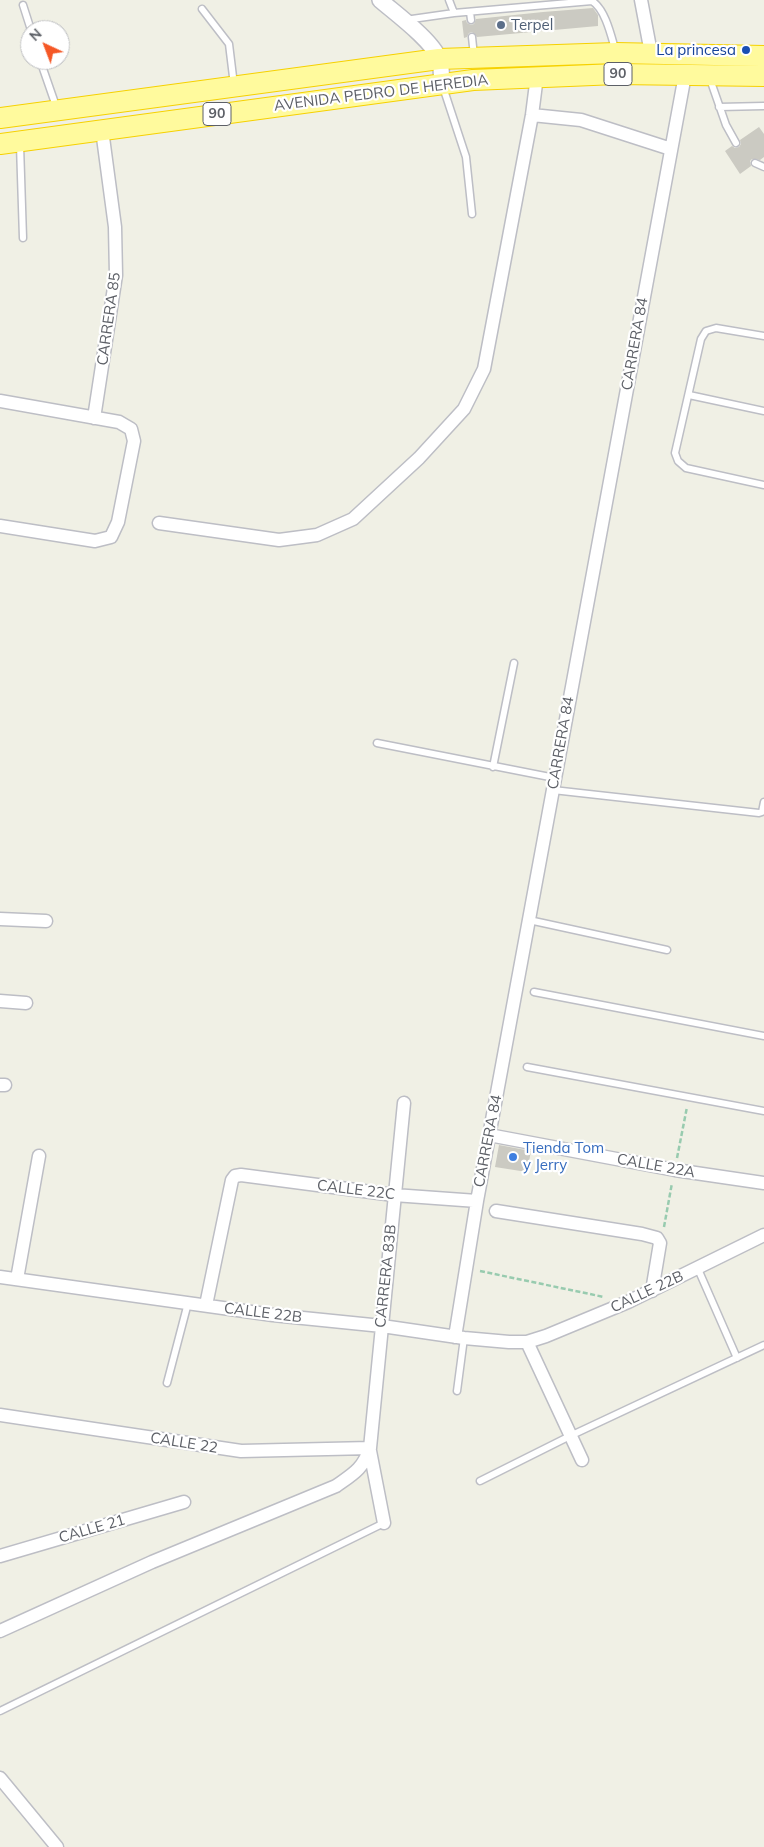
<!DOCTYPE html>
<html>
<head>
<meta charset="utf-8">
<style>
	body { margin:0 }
	#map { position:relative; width:764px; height:1847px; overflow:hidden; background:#f0f0e5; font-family:Mulish,sans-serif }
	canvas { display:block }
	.north { position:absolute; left:20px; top:20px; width:50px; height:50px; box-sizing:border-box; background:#fff; border:1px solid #bebfc2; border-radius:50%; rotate:317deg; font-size:14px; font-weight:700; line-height:20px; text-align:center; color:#5d6067 }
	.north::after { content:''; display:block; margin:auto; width:18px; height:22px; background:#f55826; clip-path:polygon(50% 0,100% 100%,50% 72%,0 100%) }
</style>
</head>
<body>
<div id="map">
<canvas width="764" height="1847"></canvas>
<div class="north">N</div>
</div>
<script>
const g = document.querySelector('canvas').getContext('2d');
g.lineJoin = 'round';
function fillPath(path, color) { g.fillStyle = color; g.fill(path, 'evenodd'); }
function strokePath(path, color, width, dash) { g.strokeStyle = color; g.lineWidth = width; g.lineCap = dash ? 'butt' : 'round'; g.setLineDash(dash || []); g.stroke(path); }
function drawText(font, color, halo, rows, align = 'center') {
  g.font = font + ' Mulish,sans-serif'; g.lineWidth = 4.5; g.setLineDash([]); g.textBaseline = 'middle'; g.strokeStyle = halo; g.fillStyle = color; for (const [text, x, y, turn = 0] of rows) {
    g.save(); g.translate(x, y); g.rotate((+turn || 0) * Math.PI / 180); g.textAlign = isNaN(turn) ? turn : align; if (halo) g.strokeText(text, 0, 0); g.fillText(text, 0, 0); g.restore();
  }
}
fillPath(new Path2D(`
	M593,8L598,15V26L477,37L472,32L469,33L467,37L464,38L462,21L466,20L467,23L471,25L474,24L476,19L543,12Z
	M759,127L764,134V157L760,160L752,159L750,161L751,166L740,174L725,151L732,146L735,148L739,147L741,144L740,140Z
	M499,1145L531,1151L527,1172L495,1167Z`), '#cbcac2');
const service = new Path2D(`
	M449,0L454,13
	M23,5L31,30
	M202,9L229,44L234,85
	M470,12L471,20
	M405,20L454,13L592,1C605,9 611,35 615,49
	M472,37L474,56
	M40,60L57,109
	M710,79L726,125L736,143
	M443,87L466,157L472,214
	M719,107L764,106
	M20,145L23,238
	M755,163L764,167
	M764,336L716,328L706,331L701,339L675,453L678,461L686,468L764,485
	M689,395L764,411
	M377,743L555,778
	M493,767L514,663
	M553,790L759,813L762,812L764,802
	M529,920L667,950
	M534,992L764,1036
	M527,1067L764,1111
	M698,1269L737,1358
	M167,1383L188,1303
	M457,1391L464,1338
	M480,1481L570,1436L764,1345
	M0,1711L384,1523`);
const minor = new Path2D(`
	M641,0L651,53
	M532,115L581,120L671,149
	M0,401L119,422L131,429L134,441L118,522L111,537L95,541L0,526
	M94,418L116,275L115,227L102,130
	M159,523L279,540L317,535L353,519L419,458L464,409L484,369L532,115L537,76
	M0,919L46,921
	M0,1001L26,1003
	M0,1085H5
	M489,1135L675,1170L764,1183
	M496,1211L642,1234L657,1238L660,1243L652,1291
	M0,1277L273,1315L382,1326L464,1338L509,1342H527L546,1336L628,1302L764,1235
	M17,1279L39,1156
	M206,1305L232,1180L235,1176L241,1175L394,1195L477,1201
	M455,1337L477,1201L685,75
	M527,1342L582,1460
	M0,1415L241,1451L370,1448
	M370,1451L384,1523
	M0,1556L184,1502
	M0,1631L152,1562L336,1486C353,1474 363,1469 370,1448L404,1103
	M0,1778L57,1847`);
const tertiary = new Path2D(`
	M380,0C395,13 433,41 439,59C442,66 441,76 442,83`);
const trunk = new Path2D(`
	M0,118L439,59L616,53L764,56
	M0,144L473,80L617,74L764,76`);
strokePath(service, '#bdbec5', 9);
strokePath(minor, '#bdbec5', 15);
strokePath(tertiary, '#bdbec5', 18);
strokePath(trunk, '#f6d100', 22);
strokePath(new Path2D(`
	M677,1158L687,1107
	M664,1227L672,1183
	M480,1271L604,1297`), '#98cbaf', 2.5, [5, 2.5]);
strokePath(service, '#fff', 6);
strokePath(minor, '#fff', 12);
strokePath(tertiary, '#fff', 15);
strokePath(trunk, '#fffa9d', 20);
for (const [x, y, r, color] of [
	[501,25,5,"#5c6f8a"],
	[746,50,5,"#1a4fb4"],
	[513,1157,5,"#3f7fe0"]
]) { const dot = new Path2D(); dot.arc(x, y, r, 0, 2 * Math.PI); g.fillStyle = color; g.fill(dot); strokePath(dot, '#fff', 2); }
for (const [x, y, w] of [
	[618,74,28],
	[217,114,28]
]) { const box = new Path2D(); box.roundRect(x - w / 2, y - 11.5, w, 23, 4); g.fillStyle = '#fff'; g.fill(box); strokePath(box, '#5d6067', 1); }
drawText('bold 14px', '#5d6067', null, [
	["90",618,74],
	["90",217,114]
]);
drawText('15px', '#4e5e75', '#fff', [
	["Terpel",511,25]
], 'left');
drawText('15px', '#164399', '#fff', [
	["La princesa",736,50]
], 'right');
drawText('15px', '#5d6067', '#fff', [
	["AVENIDA PEDRO DE HEREDIA",381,93,-7],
	["CARRERA 85",109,319,-82],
	["CARRERA 84",635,344,-80],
	["CARRERA 84",561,743,-80],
	["CARRERA 84",488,1141,-79],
	["CALLE 22A",656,1166,10],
	["CALLE 22C",356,1190,7],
	["CARRERA 83B",386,1276,-84],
	["CALLE 22B",647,1292,-25],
	["CALLE 22B",263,1313,7],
	["CALLE 22",184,1443,9],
	["CALLE 21",92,1529,-16]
]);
drawText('15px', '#366cbe', '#fff', [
	["Tienda Tom",523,1148],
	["y Jerry",523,1165]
], 'left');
</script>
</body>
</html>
